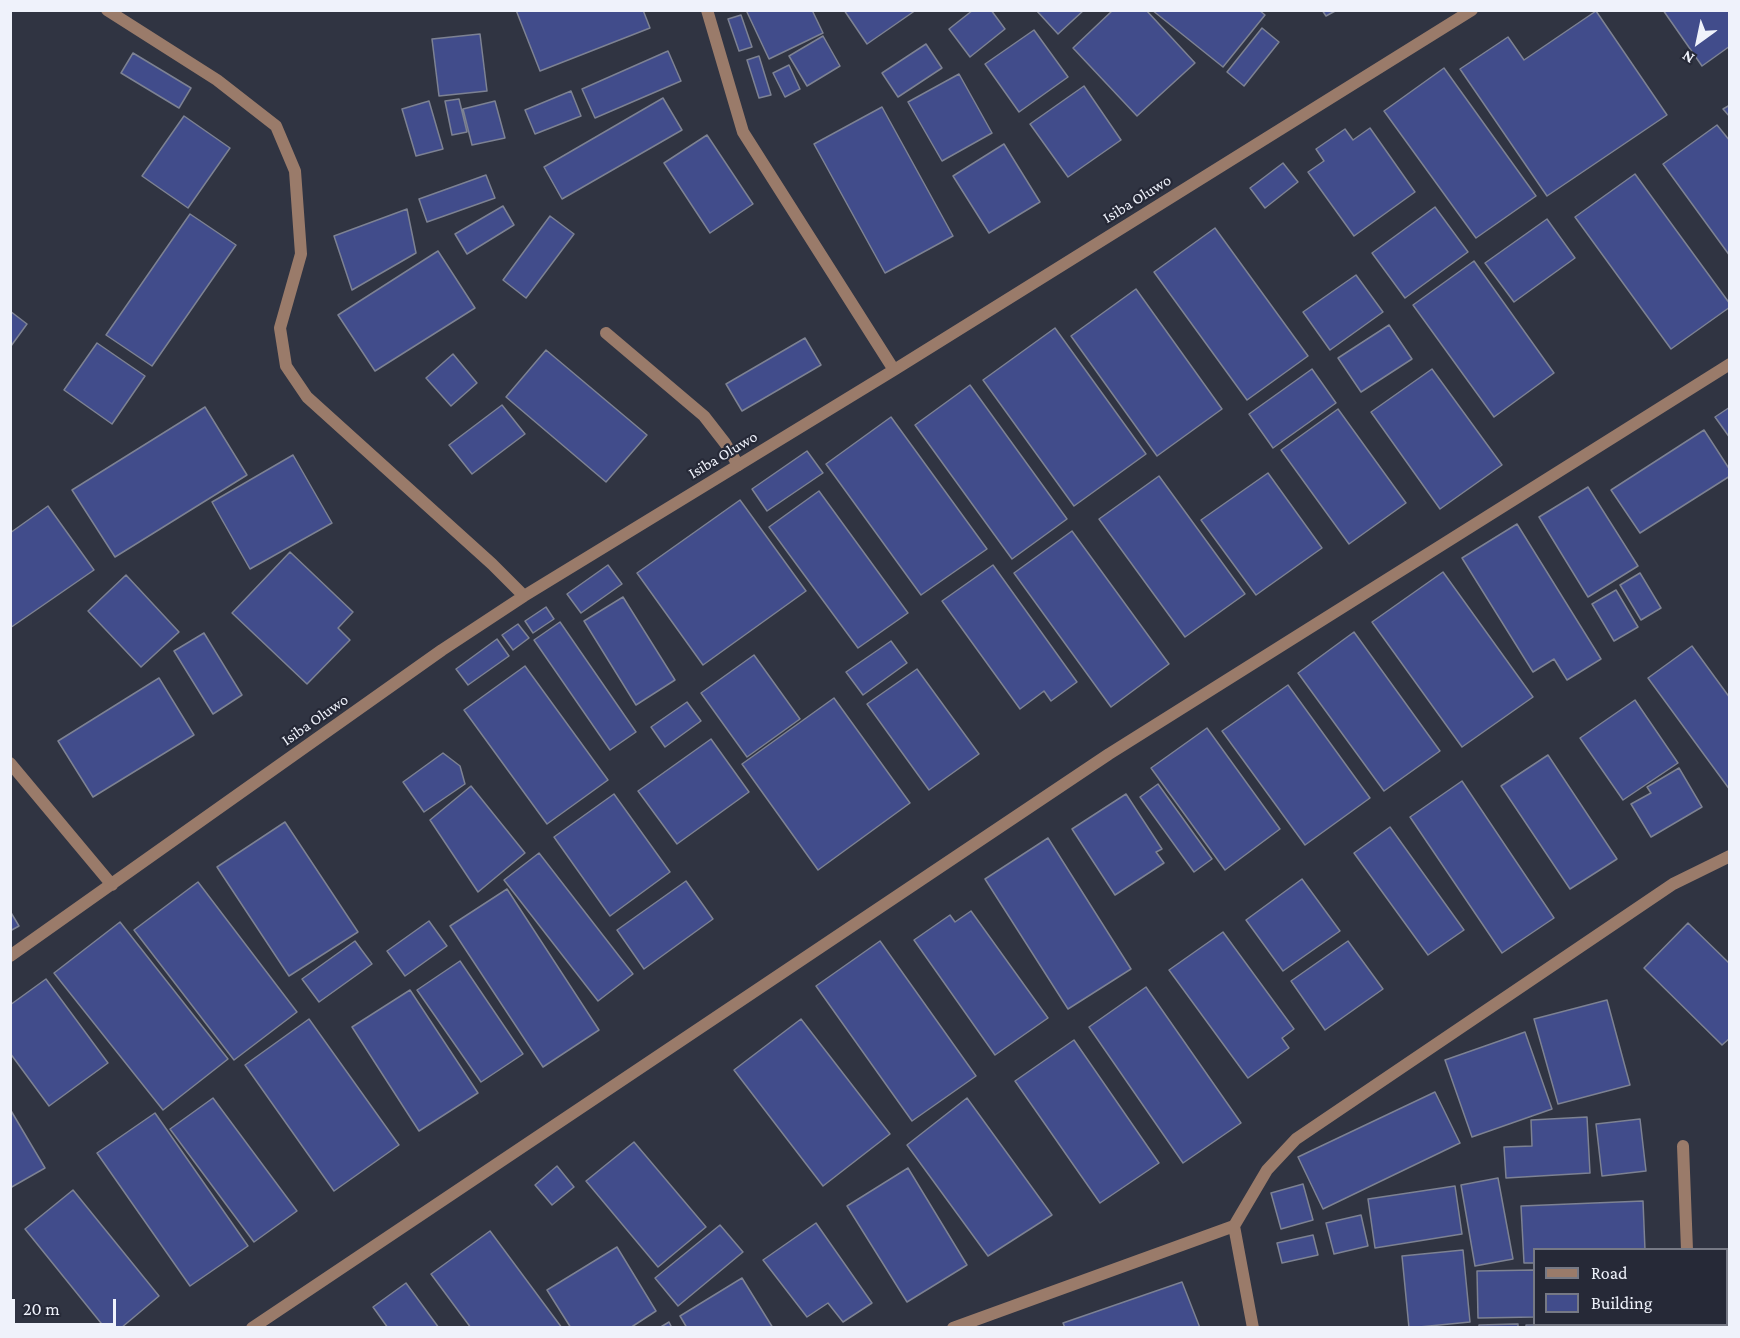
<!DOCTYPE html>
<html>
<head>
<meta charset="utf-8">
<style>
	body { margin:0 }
	#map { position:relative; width:1740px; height:1338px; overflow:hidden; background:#303442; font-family:"Crimson Pro",serif }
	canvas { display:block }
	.frame { position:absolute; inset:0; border:12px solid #eff2fb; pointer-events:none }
	.legend { position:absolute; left:1533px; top:1248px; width:195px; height:78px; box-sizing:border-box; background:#262937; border:2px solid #767985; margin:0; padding:8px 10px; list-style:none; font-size:18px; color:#eff2fb }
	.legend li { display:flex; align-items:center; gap:12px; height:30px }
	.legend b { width:30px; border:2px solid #767985 }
	.north { position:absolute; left:1668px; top:12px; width:60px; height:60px; -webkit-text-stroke:4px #262937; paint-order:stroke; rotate:213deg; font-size:16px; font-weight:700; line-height:24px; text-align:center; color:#eff2fb }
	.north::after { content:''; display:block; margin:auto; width:21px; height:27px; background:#eff2fb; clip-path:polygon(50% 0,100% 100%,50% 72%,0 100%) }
	.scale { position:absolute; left:12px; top:1299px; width:104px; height:27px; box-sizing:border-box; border:3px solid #eff2fb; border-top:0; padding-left:8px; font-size:18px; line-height:21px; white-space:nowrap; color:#eff2fb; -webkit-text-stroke:4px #262937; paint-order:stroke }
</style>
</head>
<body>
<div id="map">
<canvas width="1740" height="1338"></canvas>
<div class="frame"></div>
<ul class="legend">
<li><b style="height:8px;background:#9a7b6a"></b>Road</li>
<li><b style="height:16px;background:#414c8b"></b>Building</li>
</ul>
<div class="north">N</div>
<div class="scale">20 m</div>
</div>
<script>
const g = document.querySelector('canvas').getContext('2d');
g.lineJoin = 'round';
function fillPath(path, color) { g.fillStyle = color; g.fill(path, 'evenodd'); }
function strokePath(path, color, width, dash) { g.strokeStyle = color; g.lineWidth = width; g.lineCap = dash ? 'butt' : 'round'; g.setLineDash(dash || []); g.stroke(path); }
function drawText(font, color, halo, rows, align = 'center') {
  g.font = font + ' "Crimson Pro",serif'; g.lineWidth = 4.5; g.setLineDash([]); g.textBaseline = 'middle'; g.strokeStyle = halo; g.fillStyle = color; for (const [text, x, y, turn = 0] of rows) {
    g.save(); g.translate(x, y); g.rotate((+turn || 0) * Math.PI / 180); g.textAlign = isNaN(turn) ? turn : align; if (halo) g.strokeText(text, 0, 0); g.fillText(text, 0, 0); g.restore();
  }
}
const building = new Path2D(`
	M516,10H643L650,28L540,71Z
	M746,10H812L823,33L769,59Z
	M844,10H916L867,44Z
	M973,10H991L1005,29L970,57L949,29Z
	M1036,10H1084L1058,34Z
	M1113,10H1146L1195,63L1137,116L1073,48Z
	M1152,10H1259L1265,15L1223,67Z
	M1322,10H1337L1326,16Z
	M1663,10H1730V46L1702,66Z
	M1596,11L1667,115L1547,196L1460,69L1508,37L1524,60Z
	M741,15L752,47L739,51L728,19Z
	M1262,28L1279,42L1244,86L1227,72Z
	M1034,30L1068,77L1019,112L985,64Z
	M480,34L487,91L439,96L432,39Z
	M823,36L840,66L807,86L789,56Z
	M926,44L942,68L898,97L882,73Z
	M668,51L681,81L595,118L582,89Z
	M133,53L191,88L179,108L121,73Z
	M759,56L771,95L759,98L747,60Z
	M789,65L800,89L785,97L773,73Z
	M1444,68L1536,196L1476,238L1384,111Z
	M959,74L992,133L942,161L908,102Z
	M1084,86L1121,140L1068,177L1030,124Z
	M571,91L581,116L535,134L525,110Z
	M663,98L682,130L562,199L544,167Z
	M459,99L467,132L452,135L445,101Z
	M429,101L443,149L416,156L402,109Z
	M495,101L505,138L472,145L463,109Z
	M1730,105V117L1723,109Z
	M882,107L953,236L885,273L814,144Z
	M184,116L230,148L188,208L142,176Z
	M1717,125L1730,141V256L1663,164Z
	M1370,128L1415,192L1354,236L1308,172L1324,161L1316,149L1345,129L1353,140Z
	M707,135L753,204L710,233L664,163Z
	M1004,144L1040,202L989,233L953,176Z
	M1283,163L1298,182L1265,208L1250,188Z
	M1635,174L1730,304V307L1671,349L1575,217Z
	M486,175L495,198L427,222L419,199Z
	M503,206L514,225L467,254L455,234Z
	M1435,207L1468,252L1405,298L1372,253Z
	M407,209L416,253L352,290L334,236Z
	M190,214L236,245L152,366L106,335Z
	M550,216L574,234L526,298L503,280Z
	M1547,219L1575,258L1514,302L1485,263Z
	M1215,228L1308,356L1247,400L1154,272Z
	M438,251L475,308L375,371L338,315Z
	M1474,261L1554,373L1494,417L1413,305Z
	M1356,275L1383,312L1330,350L1303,312Z
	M1136,289L1222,409L1157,456L1071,336Z
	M10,311L27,324L11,346H10Z
	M1389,325L1412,359L1361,392L1338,358Z
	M1055,328L1146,454L1074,506L983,380Z
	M805,338L821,365L742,411L726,384Z
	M97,343L145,376L112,424L64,390Z
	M546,350L647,435L606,482L506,397Z
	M453,354L477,383L451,406L426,378Z
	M1312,369L1336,403L1273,448L1249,414Z
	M1432,369L1502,465L1440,509L1371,412Z
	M970,385L1067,519L1012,559L915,425Z
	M502,405L525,434L472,474L449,445Z
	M205,407L247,475L115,557L72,490Z
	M1730,407V438L1715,417Z
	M1338,409L1406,503L1349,544L1281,450Z
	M891,417L987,549L921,595L826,464Z
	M1704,430L1730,470V476L1640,533L1611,490Z
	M807,451L823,473L767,511L752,489Z
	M293,455L332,523L250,569L212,502Z
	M1268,473L1322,548L1256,595L1201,520Z
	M1159,476L1245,594L1185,637L1099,519Z
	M1588,487L1638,566L1588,597L1539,517Z
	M819,491L908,613L858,648L769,527Z
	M740,500L806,591L703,665L637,573Z
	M48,506L94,570L10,628V533Z
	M1517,524L1601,659L1567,680L1554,659L1533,672L1462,558Z
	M1072,531L1169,664L1111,707L1014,573Z
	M290,552L353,612L338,628L350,640L307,684L232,613Z
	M608,565L622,584L581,613L567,594Z
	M993,565L1077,682L1051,701L1044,691L1020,709L942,601Z
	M1443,572L1533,697L1462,747L1372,622Z
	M1640,573L1661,608L1641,620L1620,585Z
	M126,575L179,632L141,667L88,611Z
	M1616,590L1638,627L1614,641L1592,604Z
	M623,597L675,680L636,705L584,621Z
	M546,607L554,619L533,633L525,621Z
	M560,622L636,732L610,750L534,640Z
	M518,624L529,638L513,650L502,635Z
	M1354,632L1440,751L1384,791L1298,673Z
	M204,633L242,695L213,714L174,651Z
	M497,639L509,656L468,685L456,669Z
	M891,641L907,663L863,695L846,672Z
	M1692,646L1730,698V790L1648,678Z
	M754,655L800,719L747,757L701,693Z
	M525,666L608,780L547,824L464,710Z
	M917,669L979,754L929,790L867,704Z
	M159,678L194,735L93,797L58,741Z
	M1288,685L1370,798L1305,845L1222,731Z
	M834,698L910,803L818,870L742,764Z
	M1635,700L1678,763L1623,800L1580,738Z
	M687,702L701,721L665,747L651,727Z
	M1207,728L1280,829L1225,870L1151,768Z
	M711,739L749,792L677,844L638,791Z
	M443,753L460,766L465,784L424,812L403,782Z
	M1548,755L1617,859L1570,889L1501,786Z
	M1679,768L1702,807L1651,837L1631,804L1651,793L1647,787Z
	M1462,781L1554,918L1502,953L1410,817Z
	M1158,784L1212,859L1194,872L1140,797Z
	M471,786L525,853L478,892L430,820Z
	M614,794L670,872L610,916L554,837Z
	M1126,794L1162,849L1156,852L1164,863L1115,895L1072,829Z
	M285,822L358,932L289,976L217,867Z
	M1390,827L1464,930L1428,955L1354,853Z
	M1048,838L1131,969L1068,1009L985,879Z
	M539,853L633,974L598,1001L504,880Z
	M1302,879L1340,931L1283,971L1246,920Z
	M686,881L713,919L644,969L617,930Z
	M198,882L297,1012L234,1060L134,930Z
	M507,889L599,1030L543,1067L450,926Z
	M10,911L19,926L10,931Z
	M971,911L1048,1018L995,1055L914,940L950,915L955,922Z
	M429,921L447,946L405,976L387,951Z
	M120,922L228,1059L163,1110L54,973Z
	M1688,923L1730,964V1038L1722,1045L1644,968Z
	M1223,932L1294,1029L1282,1038L1289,1048L1248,1078L1169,970Z
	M355,941L372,964L319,1002L302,979Z
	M880,941L976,1076L912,1121L816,986Z
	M1348,941L1383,989L1325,1030L1291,981Z
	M460,961L523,1054L481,1082L417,990Z
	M46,979L108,1063L49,1106L10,1053V1005Z
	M1146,987L1241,1123L1183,1163L1089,1027Z
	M410,990L478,1093L419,1131L352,1027Z
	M1607,1000L1630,1085L1558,1104L1534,1019Z
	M309,1019L399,1145L334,1191L245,1065Z
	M801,1019L890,1134L823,1186L734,1070Z
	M1525,1032L1552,1109L1472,1137L1445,1060Z
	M1074,1040L1159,1163L1100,1203L1015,1081Z
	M1435,1092L1460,1143L1323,1209L1298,1157Z
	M213,1098L297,1211L254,1242L170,1129Z
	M967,1098L1052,1215L988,1256L907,1145Z
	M10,1109L45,1168L10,1188Z
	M155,1113L248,1246L190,1286L97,1153Z
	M1587,1117L1590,1173L1506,1178L1504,1147L1532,1146L1531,1120Z
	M1640,1119L1646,1171L1602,1176L1596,1124Z
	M634,1142L706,1227L658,1267L586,1181Z
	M557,1166L574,1187L552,1205L535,1185Z
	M908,1168L967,1265L907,1302L847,1206Z
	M1498,1178L1513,1259L1475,1266L1461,1185Z
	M1303,1184L1313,1220L1281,1229L1271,1193Z
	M1455,1186L1462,1234L1375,1248L1368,1199Z
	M73,1190L159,1296L121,1328H105L25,1229Z
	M1643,1201L1645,1250H1534V1263H1524L1521,1206Z
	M1361,1215L1368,1246L1334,1254L1326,1223Z
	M816,1223L872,1303L843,1322L828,1303L807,1317L763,1260Z
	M720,1225L743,1252L678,1306L655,1278Z
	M490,1231L562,1328H471L431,1274Z
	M1313,1235L1318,1255L1282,1263L1277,1243Z
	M617,1247L656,1311L630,1328H571L547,1290Z
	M1463,1250L1470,1322L1409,1328L1402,1256Z
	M1534,1270V1317L1478,1318L1477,1271Z
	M742,1278L773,1328H687L680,1316Z
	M1730,1281V1328H1727L1726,1282Z
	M1182,1282L1200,1328H1065L1063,1323Z
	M406,1283L439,1328H388L373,1307Z
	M669,1322L672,1328H659Z
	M1518,1324V1328H1479V1325Z
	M1643,1324V1328H1526V1325Z`);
fillPath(building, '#414c8b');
strokePath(building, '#7d8293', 1.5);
strokePath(new Path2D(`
	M606,333L704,416L725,443L738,465`), '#9a7b6a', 12);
strokePath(new Path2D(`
	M107,10L217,80L276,126L295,171L301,254L280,328L286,366L307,397L492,564L524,596
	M707,10L743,132L894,370
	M10,763L112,885
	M10,956L442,650L524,596L894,370L1472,10
	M1683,1146L1687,1250
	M1234,1226L1253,1328
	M1691,1324V1328
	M252,1328L1109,754L1730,364
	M953,1328L1234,1226L1267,1170L1296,1139L1673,884L1730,856`), '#9a7b6a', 12);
drawText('16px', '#eff2fb', '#262937', [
	["Isiba Oluwo",1137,199,-32],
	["Isiba Oluwo",723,455,-31],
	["Isiba Oluwo",315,720,-35]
]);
</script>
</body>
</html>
